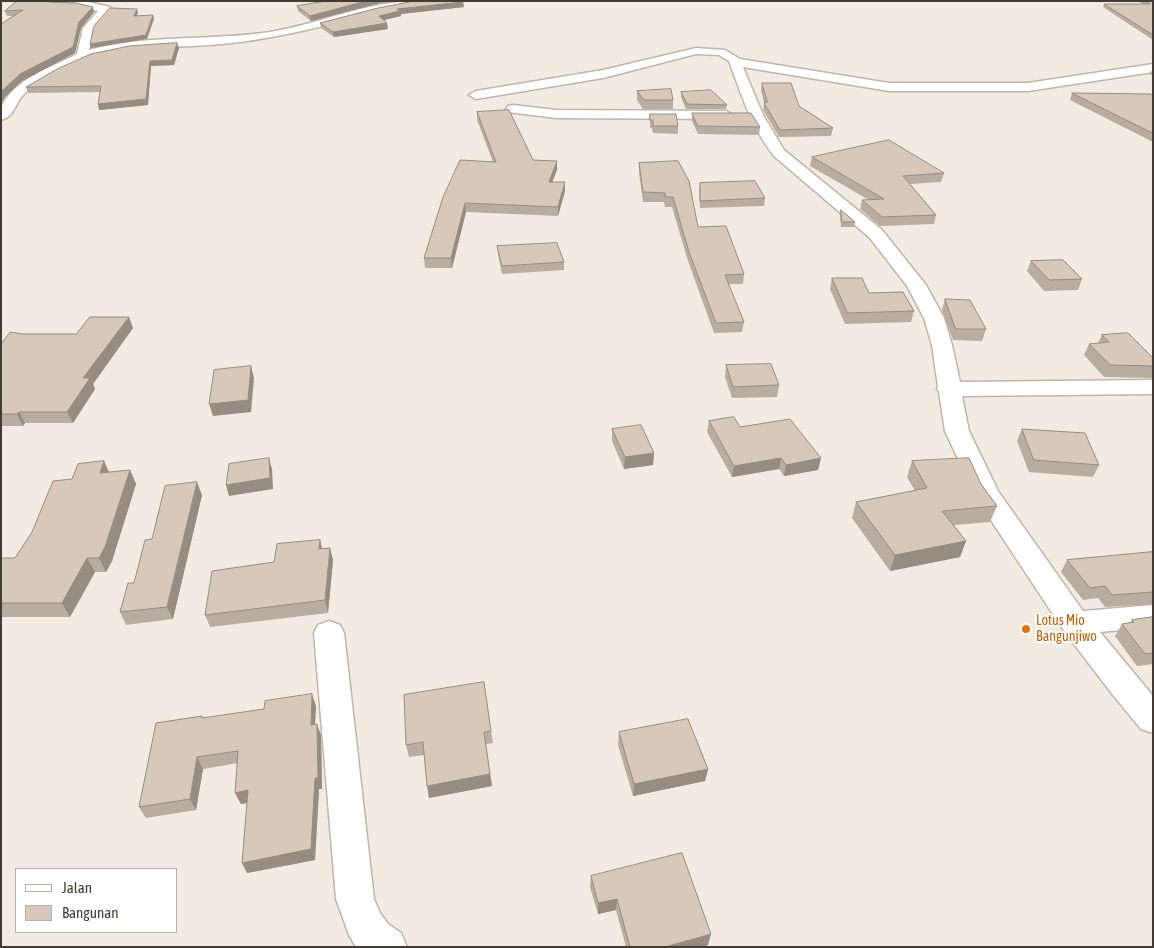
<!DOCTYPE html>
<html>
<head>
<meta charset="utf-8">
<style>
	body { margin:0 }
	#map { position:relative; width:1154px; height:948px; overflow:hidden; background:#f2ebe2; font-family:"Asap Condensed",sans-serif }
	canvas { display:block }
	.frame { position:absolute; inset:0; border:2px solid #443b33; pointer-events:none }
	.legend { position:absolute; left:15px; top:868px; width:162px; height:65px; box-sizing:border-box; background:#fff; border:1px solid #b4b1ad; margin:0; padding:6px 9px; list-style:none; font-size:15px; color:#443b33 }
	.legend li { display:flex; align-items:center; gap:10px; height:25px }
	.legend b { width:25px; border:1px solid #b4b1ad }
</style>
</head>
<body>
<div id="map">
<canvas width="1154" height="948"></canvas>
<div class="frame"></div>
<ul class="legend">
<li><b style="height:6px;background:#fff"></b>Jalan</li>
<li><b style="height:14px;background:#d7c8ba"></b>Bangunan</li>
</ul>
</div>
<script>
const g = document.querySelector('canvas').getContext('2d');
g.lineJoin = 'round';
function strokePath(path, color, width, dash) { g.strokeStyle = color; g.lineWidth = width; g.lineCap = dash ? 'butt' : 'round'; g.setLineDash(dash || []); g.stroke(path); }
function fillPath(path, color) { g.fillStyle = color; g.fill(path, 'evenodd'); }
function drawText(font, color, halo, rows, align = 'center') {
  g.font = font + ' "Asap Condensed",sans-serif'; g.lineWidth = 4; g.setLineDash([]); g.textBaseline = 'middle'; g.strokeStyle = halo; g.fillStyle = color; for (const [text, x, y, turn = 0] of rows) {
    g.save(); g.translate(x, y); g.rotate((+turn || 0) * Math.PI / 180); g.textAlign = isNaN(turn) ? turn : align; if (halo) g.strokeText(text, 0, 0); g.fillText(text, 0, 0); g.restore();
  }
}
const minor = new Path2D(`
	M73,1H84L110,7L111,9L93,29L89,50C147,34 210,41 270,32C320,24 367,1 418,1C409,9 389,8 378,11C326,26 275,39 222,44C181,48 140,45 100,55C82,59 36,82 23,95C15,104 14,117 1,120C1,117 0,111 1,108C12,80 52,67 77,54L83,28L98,11L80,8Z
	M696,48L725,50L740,59L889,83H1028L1153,64V72L1028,91H889L743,67L763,115L784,150L882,230L926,285L944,318L952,345L960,382L1153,380V394L962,396L969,431L998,491L1083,611L1153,605V627L1100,632L1153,696V733L1141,729L1113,695L1064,631L977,499L945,431L939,392L937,389L938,387L932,345L924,318L907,286L870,238L774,156C752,128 741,94 729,61L719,55L696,54L603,78L476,99L469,95L476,91L603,70Z
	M513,105L556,110L726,111L733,115L726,119L556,118L508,112L506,109L508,106Z
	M329,621L340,625L344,633L374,899L380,913L388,924L401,933L407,947H356L349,935L336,899L314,633L318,625Z`);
strokePath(minor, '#c1b5a8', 3);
fillPath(minor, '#fff');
fillPath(new Path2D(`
	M17,1H60L58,3L94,12L81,28L75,53L22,81L5,97L1,104V24L13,16H7L5,11Z
	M1138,1H1153V40L1103,7L1104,4H1142Z
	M409,2H463L464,7L401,14V16L384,20L388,29L334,37L321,28L320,23Z
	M380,3L311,21L298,11L297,6Z
	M179,48L174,65L151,66L148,105L99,110L100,92L28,93L26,87Z
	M1152,70H1153V76L1150,74Z
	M762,83L833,128L831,136L779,137L763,110L764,103L761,90Z
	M637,91L673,100V109H643L637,100Z
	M681,92L727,105L726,109H686L681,97Z
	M1072,93L1153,95V142L1070,100Z
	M477,112L533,160L557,170L552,182H565V191L558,216L466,212L452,268H425L424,258L493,162L477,120Z
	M692,113L760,127L759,135L698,134L692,121Z
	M650,114L678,126V134L653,133L652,128H650Z
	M812,157L944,173L941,182L910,184L936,215L934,224L880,226L860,209L862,200H869L810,166Z
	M678,161L698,227L744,274L743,284H728L744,322L742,332L714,333L688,261L672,207H665L664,202H643L639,172V163Z
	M700,183L765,198L764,206L700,208L699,190Z
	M841,210L855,222L854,227H841L840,215Z
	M497,246L564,262V270L502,274L498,254Z
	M1031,261L1082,279L1078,290L1044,291L1027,271Z
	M832,278L914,311L911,322L845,324L830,289Z
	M945,299L986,329L982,341L953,340L942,310Z
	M129,317L133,328L93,384L95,389L73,423H25L23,426H1V344L76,334Z
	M1102,335L1153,358V378L1104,377L1084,355L1089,344L1098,343Z
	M726,365L779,385L777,397L732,398L725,377Z
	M709,421L740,427L821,458L818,470L784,476L779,469L732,477L707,432Z
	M612,429L654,453L653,465L624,469L612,441Z
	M1022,429L1099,465L1093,477L1029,472L1017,441Z
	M104,461L109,472L130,470L136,484L112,561L106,572H95L70,617H1V558H15L72,479Z
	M912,461L981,484L997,506L990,522L954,525L966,541L960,557L890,571L852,518L856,502L915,491L907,477Z
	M202,495L173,619L126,625L120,612L134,583Z
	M320,540L322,549L330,548L333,560L328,613L210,627L205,615L274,562Z
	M1153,552V604L1105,607L1098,598L1083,600L1061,572L1067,560Z
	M1153,617V664L1137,666L1115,636L1122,624L1130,623L1132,620Z
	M316,706L315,724L321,735L322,789H319L315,860L247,873L242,863L247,803L241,804L235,793L238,763L203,769L196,810L146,818L139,807L203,718Z
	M491,731L493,743L486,744L492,786L429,798L424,755L409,757L406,745Z
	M619,732L708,769L705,781L633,796L618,745Z
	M591,876L708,945L702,947H626L616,910L598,914L590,887Z`), '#b9aca0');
fillPath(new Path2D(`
	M366,1H400L380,3L311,21L310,16Z
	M463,2L464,7L401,14V16L380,21L379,16L397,9Z
	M93,7L94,12L81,28L75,53L22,81L5,97L1,104V92L2,91L20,74L79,22Z
	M137,9L138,13L135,20L134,16Z
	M153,15L154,19L147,39L91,48L90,44Z
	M387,23L388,29L334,37L333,32Z
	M177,43L179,48L174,65L151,66L148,105L99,110L98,104L150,61Z
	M557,161V170L549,190V182Z
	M565,182V191L558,216V207Z
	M465,203L466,212L452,268L451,258Z
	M129,317L133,328L93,384L95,389L73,423L67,412L83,378Z
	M251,366L254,378L251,412L213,416L209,404Z
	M19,412L25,423L23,426L17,414Z
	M654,453L653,465L624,469L625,457Z
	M269,458L272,469L273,489L229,496L226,485Z
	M781,458L779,469L732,477L734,466Z
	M821,458L818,470L784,476L786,465Z
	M104,461L110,475L100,473Z
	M130,470L136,484L112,561L106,572L99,558Z
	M197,482L202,495L173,619L167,607Z
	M320,540L323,553L319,549Z
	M966,541L960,557L890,571L895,555Z
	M330,548L333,560L328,613L325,600Z
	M87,558L95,572L70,617L62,603Z
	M312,694L316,706L314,736L311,725Z
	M317,724L321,735L322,789H319L315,860L247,873L242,863Z
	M197,757L203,769L196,810L190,799Z
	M708,769L705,781L633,796L634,784Z
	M490,774L492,786L429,798L427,786Z
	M248,790L253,802L241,804L235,793Z
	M617,899L616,910L598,914V903Z
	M711,934L708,945L702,947H665Z`), '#968c82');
const building = new Path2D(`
	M17,1H51L49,2L76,3L93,7L79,22L73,47L20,74L1,92V24L23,10L5,11Z
	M326,1H366L310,16L297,6Z
	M412,1H462L463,2L397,9L400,11L379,16L387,23L333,32L320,23L378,8L409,2Z
	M1145,1H1153V35L1104,4H1150Z
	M110,8L137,9L134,16L153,15L146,35L90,44L94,26Z
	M177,43L172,60L150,61L146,99L98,104L101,86L26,87L59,68L91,54L129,46Z
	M762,83H791L799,106L833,128L780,130L764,103L767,102Z
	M671,89L673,100H644L637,91Z
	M711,90L727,105L687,104L681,92Z
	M1072,93L1150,94L1153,95V133Z
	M509,110L533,160L557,161L549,182H565L558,207L465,203L451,258H424L443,197L460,160L496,162L477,112Z
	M692,113H751L760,127L698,126Z
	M650,114H676L678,126H653V120H650Z
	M889,140L944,173L903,176L936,215L882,217L862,200L884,199L812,157Z
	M678,161L689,181L698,227L726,226L744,274L725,275L744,322L716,323L689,252L673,197H665V193L643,192L639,163Z
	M755,181L765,198L700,201V183Z
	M841,210L855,222H842Z
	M557,243L564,262L502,266L497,246Z
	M1063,260L1082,279L1049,280L1031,261Z
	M832,278H862L869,293L903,292L914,311L848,313Z
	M945,299L970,300L986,329H956Z
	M90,317H129L83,378H90L67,412H19L17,414H1V344L10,332L23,334H76Z
	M1128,333L1153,358V366L1110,365L1089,344L1109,342L1102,335Z
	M771,364L779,385L733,387L726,365Z
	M251,366L248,400L209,404L214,370Z
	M734,417L740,427L790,419L821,458L786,465L781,458L734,466L709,421Z
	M641,425L654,453L625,457L612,429Z
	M1022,429L1085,433L1099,465L1034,460Z
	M269,458L270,478L226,485L229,464Z
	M969,458L981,484L997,506L942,511L966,541L895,555L856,502L927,488L912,461Z
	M104,461L100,473L130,470L105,547L99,558H87L62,603H1V558H15L32,532L53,481L72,479L78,464Z
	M197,482L167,607L120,612L128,583H134L145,540L152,539L165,486Z
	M320,540L319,549L330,548L325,600L205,615L212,571L274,562L277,544Z
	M1153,552V592L1112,595L1105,586L1090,588L1067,560Z
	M1153,617V653L1145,654L1122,624L1134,622L1132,620Z
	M484,682L491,731L484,732L490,774L427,786L423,742L406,745L404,695Z
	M312,694L311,725L317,724L318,778H315L311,849L242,863L248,790L235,793L238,751L197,757L190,799L139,807L156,723L202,716V718L264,709L265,701Z
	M688,719L708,769L634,784L619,732Z
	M682,853L711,934L665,947H630L617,899L598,903L591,876Z`);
fillPath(building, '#d7c8ba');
strokePath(building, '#968c82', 1);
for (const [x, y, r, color] of [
	[1026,629,5,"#e8710a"]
]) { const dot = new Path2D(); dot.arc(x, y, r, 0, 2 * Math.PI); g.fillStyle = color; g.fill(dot); strokePath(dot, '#fff', 2); }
drawText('14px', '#c56008', '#fff', [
	["Lotus Mio",1036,621],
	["Bangunjiwo",1036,637]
], 'left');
</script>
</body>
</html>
